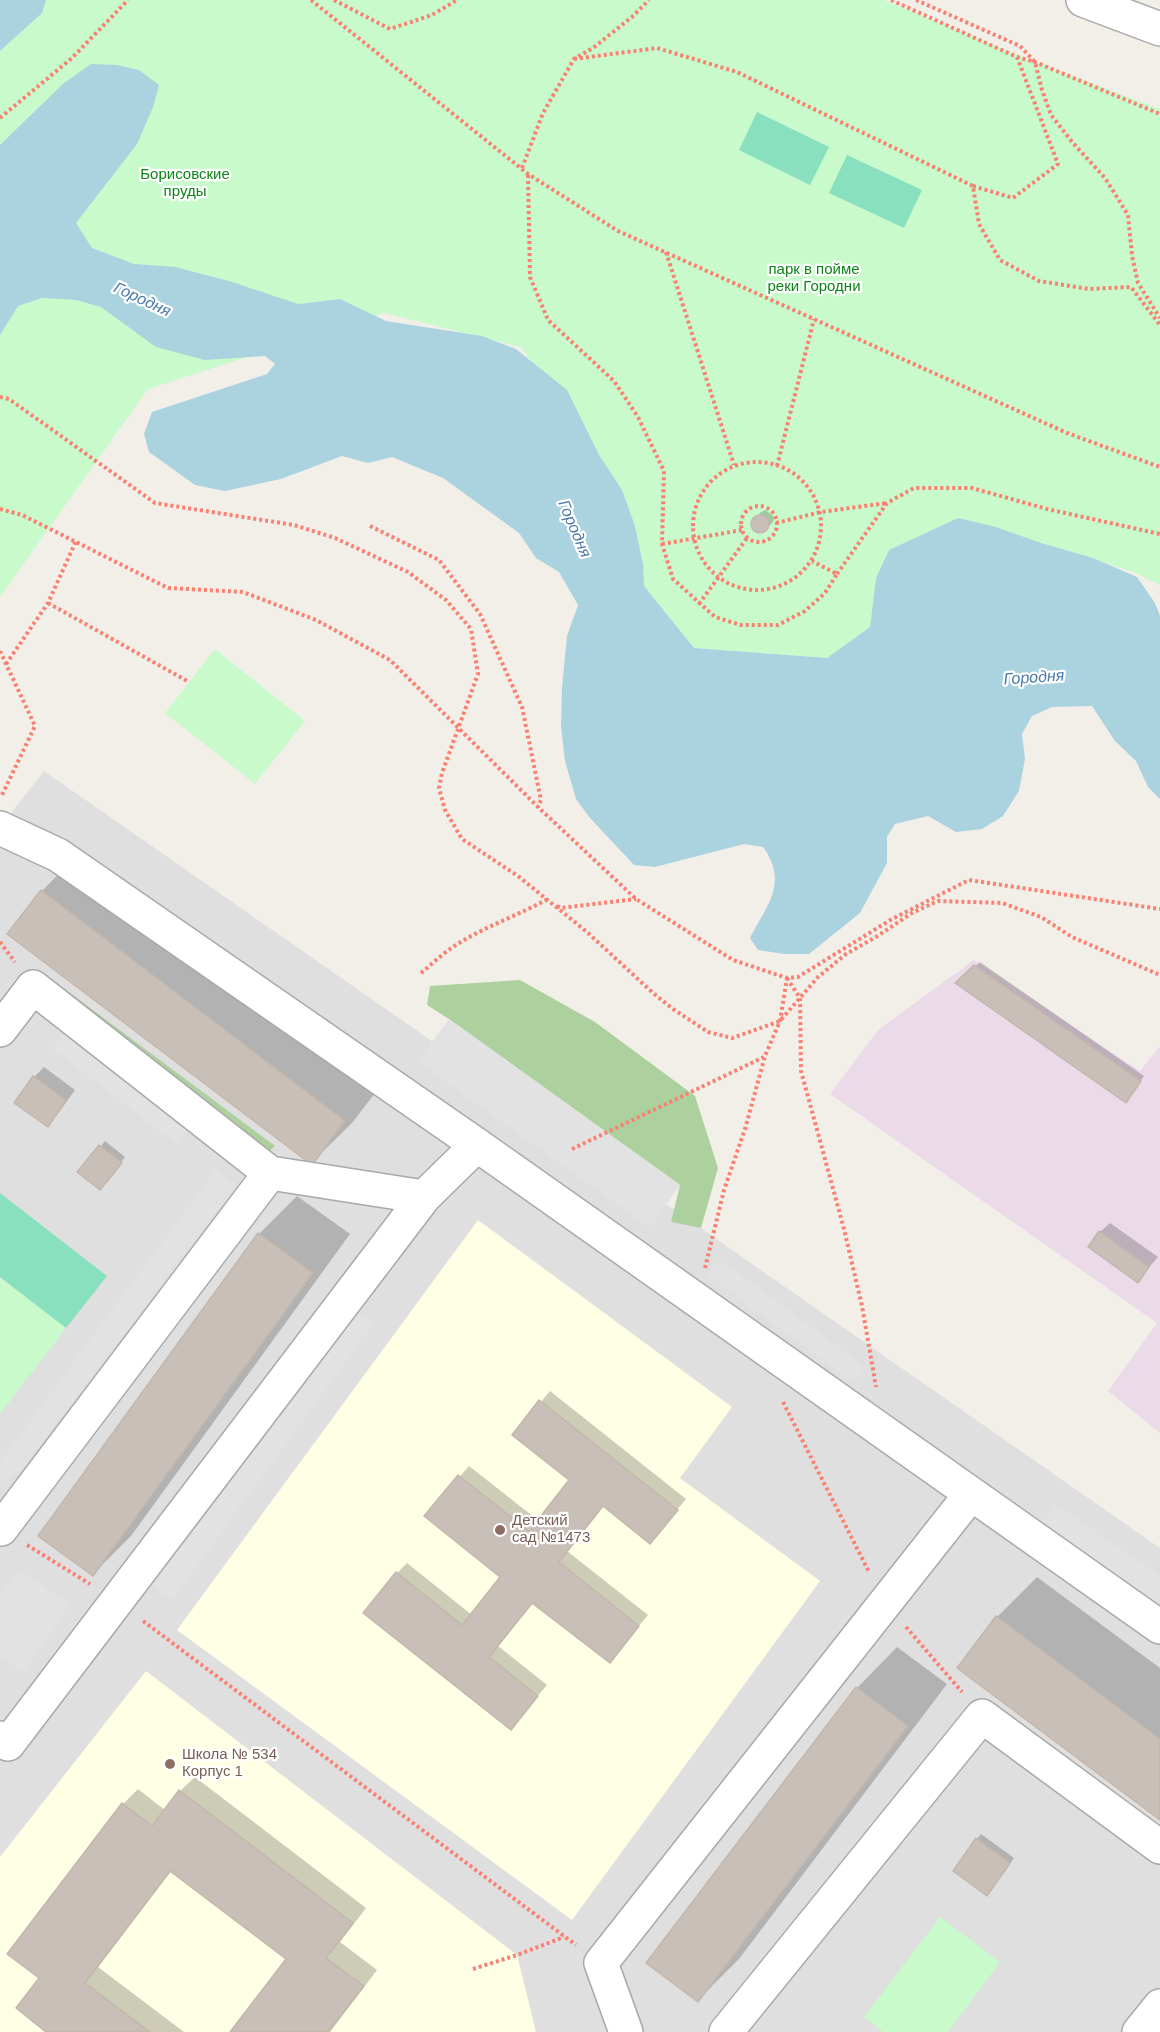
<!DOCTYPE html>
<html>
<head>
<meta charset="utf-8">
<style>
	body { margin:0 }
	canvas { display:block; background:#f2efe9 }
</style>
</head>
<body>
<canvas width="1160" height="2032"></canvas>
<script>
const g = document.querySelector('canvas').getContext('2d');
g.lineJoin = 'round';
function fillPath(path, color) { g.fillStyle = color; g.fill(path, 'evenodd'); }
function strokePath(path, color, width, dash) { g.strokeStyle = color; g.lineWidth = width; g.lineCap = dash ? 'butt' : 'round'; g.setLineDash(dash || []); g.stroke(path); }
function drawText(font, color, halo, rows, align = 'center') {
  g.font = font + ' Arial,sans-serif'; g.lineWidth = 4.5; g.setLineDash([]); g.textBaseline = 'middle'; g.strokeStyle = halo; g.fillStyle = color; for (const [text, x, y, turn = 0] of rows) {
    g.save(); g.translate(x, y); g.rotate((+turn || 0) * Math.PI / 180); g.textAlign = isNaN(turn) ? turn : align; if (halo) g.strokeText(text, 0, 0); g.fillText(text, 0, 0); g.restore();
  }
}
fillPath(new Path2D(`
	M44,771L1160,1548V2032H0V827Z`), '#e0dfdf');
fillPath(new Path2D(`
	M974,960L1140,1071L1160,1046V1433L1108,1391L1157,1323L830,1094L878,1030Z`), '#ebdbe8');
fillPath(new Path2D(`
	M478,1220L732,1407L680,1478L820,1581L572,1920L177,1630Z
	M146,1671L517,1955L536,2032H0V1857Z`), '#ffffe5');
fillPath(new Path2D(`
	M42,972L275,1146L262,1157L42,981Z
	M520,980L595,1022L695,1096L718,1168L701,1228L671,1222L680,1185L449,1019L427,1005L430,986Z`), '#add19e');
fillPath(new Path2D(`
	M0,0H884L1035,62L1160,109V585L1131,571L958,518L889,550L876,578L870,627L827,658L694,648L644,586L610,473L521,347L384,313L148,389L0,597Z
	M215,649L305,721L255,784L165,713Z
	M0,1277L66,1328L0,1414Z
	M940,1917L1000,1962L948,2032H883L864,2017Z`), '#c8facc');
fillPath(new Path2D(`
	M757,112L829,147L810,185L739,150Z
	M847,155L922,190L904,228L829,193Z
	M0,1193L107,1276L66,1328L0,1277Z`), '#88e0be');
fillPath(new Path2D(`
	M449,1019L680,1185L650,1228L418,1062Z
	M67,1028L191,1124L176,1144L52,1048Z
	M216,1170L236,1185L22,1469L4,1482L0,1481V1462Z
	M719,1259L866,1367L854,1383L707,1275Z
	M349,1307L373,1324L172,1600L148,1582Z
	M1056,1504L1160,1576V1605L1043,1523Z
	M20,1569L70,1605L23,1672L0,1656V1597Z`), '#e2e2e2');
fillPath(new Path2D(`
	M0,0H46L42,13L0,51Z
	M91,64L117,65L139,70L159,85L153,107L137,144L76,223L92,248L134,264L175,267L229,281L298,304L340,299L386,321L482,336L516,349L567,390L599,455L622,490L635,526L643,564L644,586L694,648L827,658L870,627L876,578L889,550L958,518L996,527L1041,543L1093,558L1137,577L1155,603L1160,616V799L1148,787L1136,761L1115,741L1092,706L1052,707L1032,716L1022,734L1025,759L1019,791L1003,816L982,829L956,832L928,816L895,824L887,837V863L860,913L809,954H784L758,950L750,938C767,905 789,883 763,847L744,844L655,867L634,865L590,818L576,799L565,761L561,726L562,687L567,636L578,605L559,572L536,558L519,533L443,478L392,457L368,463L342,456L281,479L225,491L195,485L149,452L144,434L152,412L267,374L275,364L265,356L205,360L156,347L101,307L76,300L42,298L18,306L0,335V145L64,83Z`), '#aad3df');
fillPath(new Path2D(`
	M766,510L774,517L773,522L764,531L755,530L752,526L753,521L761,512Z
	M82,850L385,1080L352,1123L311,1163L42,891Z
	M980,962L1144,1076L1130,1096L958,983Z
	M44,1067L75,1090L57,1115L47,1125L34,1077Z
	M105,1141L125,1157L104,1184L80,1172Z
	M297,1196L350,1234L131,1536L93,1574L259,1234Z
	M1110,1223L1158,1257L1137,1281L1100,1232Z
	M550,1391L686,1499L650,1542L604,1505L567,1551L648,1615L609,1661L534,1602L498,1646L547,1685L510,1728L397,1573L407,1563L472,1615L502,1577L426,1516L469,1466L539,1521L571,1480L514,1434Z
	M1037,1577L1160,1668V1818L997,1617Z
	M897,1647L947,1684L739,1959L698,2000L648,1962L857,1688Z
	M195,1777L366,1908L340,1942L377,1970L330,2032H232L288,1959L172,1870L98,1967L184,2032H49L41,1978L123,1804L138,1789L166,1811L180,1791Z
	M981,1834L1014,1858L992,1889L977,1839Z`), '#0003');
const building = new Path2D(`
	M751 524a9 9 0 1 1 18 0a9 9 0 1 1-18 0Z
	M41,890L345,1121L312,1165L7,934Z
	M974,965L1141,1081L1126,1103L955,983Z
	M33,1076L66,1100L48,1127L14,1103Z
	M99,1145L122,1163L100,1190L77,1172Z
	M1099,1231L1149,1267L1138,1283L1088,1247Z
	M258,1233L313,1273L93,1576L38,1536Z
	M539,1400L678,1510L650,1544L603,1506L559,1562L639,1626L610,1663L532,1603L489,1657L538,1696L511,1730L363,1613L396,1572L462,1625L500,1577L424,1516L458,1475L529,1531L569,1480L512,1435Z
	M996,1616L1160,1739V1820L957,1668Z
	M856,1687L908,1726L698,2002L646,1963Z
	M179,1790L353,1923L326,1958L364,1986L328,2032H230L286,1959L170,1871L85,1983L150,2032H46L16,2008L39,1978L7,1954L122,1803L152,1826Z
	M976,1838L1010,1863L987,1896L953,1871Z`);
fillPath(building, '#c7bfb8');
strokePath(building, '#c4b6ab', 1.5);
const minor = new Path2D(`
	M1083,0L1160,29
	M0,828L58,855L477,1145L1160,1627
	M0,1030L33,987L270,1173
	M0,1528L1,1529L270,1173L424,1197
	M0,1738L8,1744L424,1197L477,1145
	M626,2032L601,1963L971,1494
	M726,2032L982,1716L1160,1847
	M1139,2032L1160,2006`);
strokePath(minor, '#a9a9a9', 36);
strokePath(new Path2D(`
	M311,0L528,174L618,231L1067,433L1160,467
	M334,0L390,29L432,15L457,0
	M891,0L1017,57L1035,62L1160,114
	M916,0L1020,46L1035,62L1042,90L1051,115L1073,143L1105,178L1128,215L1132,256L1138,283L1160,318
	M574,59L657,48L737,72L973,186L979,224L1000,260L1039,281L1089,289L1131,287L1160,325
	M0,118L72,58L128,0
	M522,168L543,113L574,59L593,48L632,17L649,0
	M528,175L530,277L548,320L614,381L638,417L664,471L662,544L673,579L715,617L741,625H778L805,611L825,593L837,574L812,561
	M973,186L1013,198L1058,164L1017,57
	M666,252L734,465
	M0,397L9,399L155,503L294,525L335,538L408,572L446,600L471,629L478,674L442,773L439,788L445,810L462,839L518,876L587,932L653,993L673,1009L708,1032L732,1038L780,1021L818,977L846,954L876,937L912,913L938,901L1002,903L1041,917L1072,937L1160,975
	M693 526a64 64 0 1 1 128 0a64 64 0 1 1-128 0Z
	M777,466L814,319
	M741 524a18 18 0 1 1 36 0a18 18 0 1 1-36 0Z
	M0,509L22,515L168,588L243,592L316,620L390,660L538,807L636,899L733,960L787,978L798,977L892,919L969,880L1160,909
	M776,523L821,512L887,503
	M370,526L439,560L480,614L522,707L541,800L538,807
	M662,544L742,530
	M837,574L887,503L914,488H972L1047,509L1160,534
	M48,603L189,682
	M699,604L747,538
	M0,651L35,726L2,795
	M6,664L48,603L76,541
	M557,906L561,908L636,899
	M0,942L15,962
	M421,973C431,965 440,956 450,949C480,928 515,917 546,900L548,901
	M787,978L800,998L801,1071L844,1229L862,1306L876,1387
	M572,1149L764,1057
	M705,1268L724,1190L745,1129L765,1056L780,1021L787,978
	M783,1402L869,1572
	M27,1545L90,1584
	M143,1621L576,1945
	M906,1627L962,1692
	M473,1969L517,1955L564,1937`), '#fa8072', 4, [3, 3]);
strokePath(minor, '#fff', 33);
for (const [x, y, r, color] of [
	[500,1530,6,"#8d6e63"],
	[170,1764,6,"#8d6e63"]
]) { const dot = new Path2D(); dot.arc(x, y, r, 0, 2 * Math.PI); g.fillStyle = color; g.fill(dot); strokePath(dot, '#fff', 2); }
drawText('15px', '#0c8416', '#fff', [
	["Борисовские",185,175],
	["пруды",185,192],
	["парк в пойме",814,270],
	["реки Городни",814,287]
]);
drawText('15px', '#785e54', '#fff', [
	["Детский",512,1521],
	["сад №1473",512,1538],
	["Школа № 534",182,1755],
	["Корпус 1",182,1772]
], 'left');
drawText('italic 16px', '#4a7aab', '#fff', [
	["Городня",142,300,25],
	["Городня",574,529,67],
	["Городня",1034,678,-4]
]);
</script>
</body>
</html>
